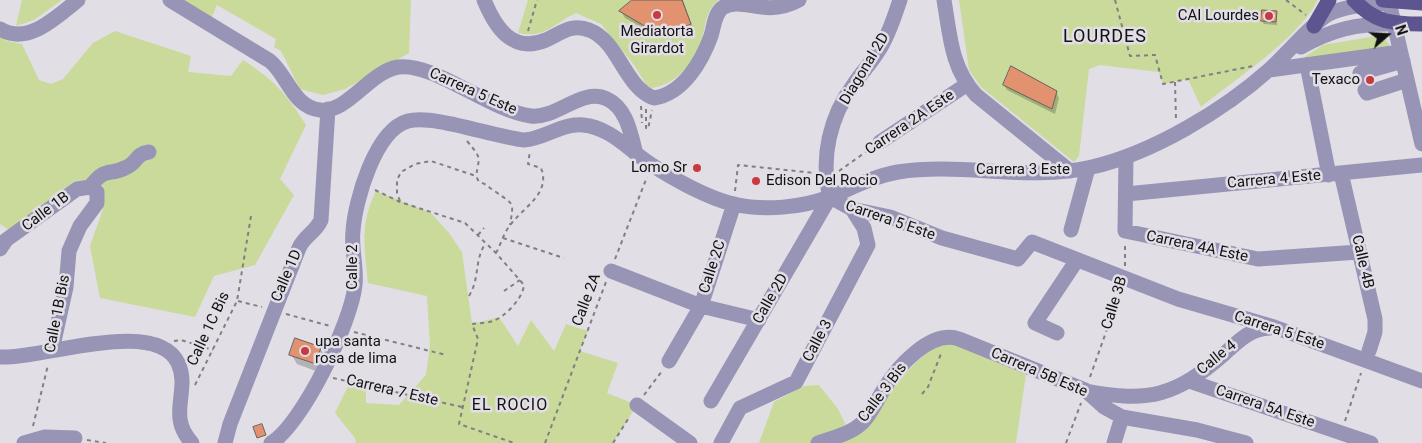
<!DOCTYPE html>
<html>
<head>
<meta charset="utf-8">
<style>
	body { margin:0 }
	#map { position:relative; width:1422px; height:443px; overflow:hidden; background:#e1dee5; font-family:Roboto,sans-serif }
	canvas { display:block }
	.north { position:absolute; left:1362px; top:10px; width:50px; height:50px; -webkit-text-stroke:4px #e1dee5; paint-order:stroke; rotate:71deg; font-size:14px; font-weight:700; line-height:20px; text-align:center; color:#111013 }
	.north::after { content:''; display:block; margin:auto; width:18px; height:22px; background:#111013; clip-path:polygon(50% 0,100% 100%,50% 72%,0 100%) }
</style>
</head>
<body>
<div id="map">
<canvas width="1422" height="443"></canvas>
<div class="north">N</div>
</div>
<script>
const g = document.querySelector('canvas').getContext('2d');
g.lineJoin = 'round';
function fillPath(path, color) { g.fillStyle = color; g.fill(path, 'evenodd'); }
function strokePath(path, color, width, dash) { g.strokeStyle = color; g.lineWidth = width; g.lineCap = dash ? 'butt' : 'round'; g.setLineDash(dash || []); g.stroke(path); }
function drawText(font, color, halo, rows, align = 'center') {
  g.font = font + ' Roboto,sans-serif'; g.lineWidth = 5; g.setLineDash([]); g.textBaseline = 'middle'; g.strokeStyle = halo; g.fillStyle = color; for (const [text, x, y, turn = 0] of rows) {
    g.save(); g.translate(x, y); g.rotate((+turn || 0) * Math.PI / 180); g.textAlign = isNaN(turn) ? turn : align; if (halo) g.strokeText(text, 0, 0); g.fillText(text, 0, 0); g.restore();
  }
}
fillPath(new Path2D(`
	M22,0H62L34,20L16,26Z
	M179,0H411L409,53L345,89L323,95L300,89L281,51L274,47L276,39L217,5L211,19Z
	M528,0H719C706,9 706,24 702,38C695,61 677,85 651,88L646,84L634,65L601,24L576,13C554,23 546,39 518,33Z
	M959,0H1318C1298,39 1235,79 1201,107L1188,79L1163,84L1159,72L1100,65L1089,69L1079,156L1074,162L981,87L969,70Z
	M115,31L191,56L188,72L231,76L243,60C275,81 285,92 306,125L280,179L294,195L255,265L214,276L195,317L100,298L90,246L103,209L102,189C94,180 87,179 75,181L9,230L0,224V37L7,41L22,44L39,80L51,84L63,79L93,43Z
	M1382,35L1391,47L1300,60L1323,45Z
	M376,191L431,213L449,233L462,252L472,324L499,317L518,346L531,320L554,351L566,324L588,331L580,351L618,363L607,393L637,405L613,443H356L355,438L335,413L350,382L366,385V403L399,405L426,375L430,345L427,296L368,283C365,246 359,226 376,191Z
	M940,344H955L1026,374L1016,443H759L774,402L804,386L819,385L838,409L852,438C875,424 880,404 896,384C908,369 924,354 940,344Z`), '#c9da9b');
fillPath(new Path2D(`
	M634,0H683L694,31L684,36L670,38L653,34L625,18L621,11Z
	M1276,12L1277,25L1264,24L1262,21Z
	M1004,85L1056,92L1059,98L1055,114L1007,90Z
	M320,348L326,358L321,373L297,364L291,354Z`), '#0003');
const building = new Path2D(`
	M632,0H682L691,24L680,29L666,31L648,28L619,11Z
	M1262,10L1277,11L1276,22L1261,21Z
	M1011,66L1057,91L1052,109L1003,85Z
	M295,338L321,347L316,364L289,355Z
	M262,424L266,435L257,438L253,427Z`);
fillPath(building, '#e2926e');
strokePath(building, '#68615e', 1);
strokePath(new Path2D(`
	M1115,0L1130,56L1155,55L1163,84L1253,66
	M1286,0L1306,15
	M528,31L537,0
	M1175,82L1176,120
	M641,106L642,123
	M646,109V128L648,129L652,110
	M467,141C481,158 480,155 476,176
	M839,171L870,149
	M375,190L400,202L465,223L496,253L524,285C523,298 505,317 493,321C487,323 479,323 472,324L478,339L459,424L514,443
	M735,191L738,165L815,173
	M400,201L397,193V180L401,172L415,164L431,161L476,176L479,182C487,184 489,188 496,192C514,205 514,201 510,225
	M478,235L484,228
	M503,238L564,258
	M496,253C501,244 504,232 511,224C524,207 551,193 541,168L528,164L530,151
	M615,259L647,177
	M1125,266V243
	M504,291L520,280
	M469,296C480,278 474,262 485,244
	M238,301L262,307
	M286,314L330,326
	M354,332L446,355
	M174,341L181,340L213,350
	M1090,377L1121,290
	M333,378L462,407
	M195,385L237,301L251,216
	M922,394L928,387L942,351
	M644,395L662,371
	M1345,421L1361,373
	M33,426L48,365
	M87,440L106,443
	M545,443L606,282
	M613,443L630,416
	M1066,443L1081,403`), '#817f84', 2, [4, 4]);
strokePath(new Path2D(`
	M170,0L270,61C288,76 293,107 320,110C348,113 369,72 398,67C434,62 490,111 531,116C557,119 582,87 607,99C627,108 631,135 636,154
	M484,0C495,27 512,54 546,40C561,33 572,23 589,30C619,41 624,87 654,98C683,94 702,61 711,36C714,27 714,15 722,8C734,0 749,6 762,7C775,9 788,6 799,0
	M944,0C950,35 951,68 976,95L1070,171
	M0,29C28,46 56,17 78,0
	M1301,47C1331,30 1358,23 1393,24
	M1307,65L1329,175
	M1269,70L1400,52
	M1361,76L1360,73L1403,61
	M1365,90L1367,93L1407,80
	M880,142L966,85
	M1126,157L1125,231L1258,259L1359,252
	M1341,173L1375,319V332L1369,351
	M90,187C107,165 108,177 127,167C138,162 135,154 149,152
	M1126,194L1422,165
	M830,197L852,209L890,217L942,238L1018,259L1032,242L1178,299L1274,327L1422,381
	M830,197C820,158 830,116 854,84C862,72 872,62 879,50C889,35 894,17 900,0
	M1071,230L1088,168
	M0,249L6,240L77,189L90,187L97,192V203L80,226L69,251L66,287L52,350
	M611,271L701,306L759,320
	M1057,333L1035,323L1077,260
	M0,357C40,360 156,316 178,363C191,391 166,415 192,443
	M669,361L701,306L734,204
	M1189,381L1371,443
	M1086,391C1149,403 1176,396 1224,354C1239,341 1249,329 1270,328
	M711,401L830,197
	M637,405L690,443
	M24,443L45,437L75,438
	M225,443L230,424L299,248C304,236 316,232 321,220L328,109
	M271,443C302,425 352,321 355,285C357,267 351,249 353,231C355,201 375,130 408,121C433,114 494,137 524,140C545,139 561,123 583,125C610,127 630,151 652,165C673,179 708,198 733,204C764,211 802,208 832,196C854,187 874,176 898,172C963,162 1028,182 1092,167C1153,153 1224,110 1270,69C1287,54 1311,24 1329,14C1347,5 1370,5 1389,2L1422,144
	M721,443L740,408L796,382L868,245L864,228L852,209
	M818,443C834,437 851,434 863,422C872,412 877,400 884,389C897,367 931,329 959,339L1085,390L1104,407L1122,417L1197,430L1246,443
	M1114,443L1122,417`), '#9794b6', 15);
strokePath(new Path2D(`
	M1354,0C1375,23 1393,24 1422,24
	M1383,0L1422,3
	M1314,26L1329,0`), '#5c5590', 15);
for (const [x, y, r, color] of [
	[657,15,5,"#c93942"],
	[1269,16,5,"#c93942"],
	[1370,80,5,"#c93942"],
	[697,168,5,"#c93942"],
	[756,181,5,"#c93942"],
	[305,351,5,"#c93942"]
]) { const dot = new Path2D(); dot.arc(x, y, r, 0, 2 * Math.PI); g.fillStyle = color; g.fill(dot); strokePath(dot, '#e1dee5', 2); }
drawText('15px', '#111013', '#e1dee5', [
	["CAI Lourdes",1259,16],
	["Mediatorta",657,32,"center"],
	["Girardot",657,49,"center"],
	["Texaco",1360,80],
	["Lomo Sr",687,168],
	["Edison Del Rocio",766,181,"left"],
	["upa santa",315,342,"left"],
	["rosa de lima",315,359,"left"]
], 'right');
drawText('15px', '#111013', '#e1dee5', [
	["Diagonal 2D",865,69,-59],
	["Carrera 5 Este",473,92,24],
	["Carrera 2A Este",910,123,-34],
	["Carrera 3 Este",1023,170],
	["Carrera 4 Este",1274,180,-5],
	["Calle 1B",46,212,-37],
	["Carrera 5 Este",890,221,19],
	["Carrera 4A Este",1197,247,12],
	["Calle 4B",1362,262,77],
	["Calle 2",353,267,-90],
	["Calle 2C",713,267,-72],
	["Calle 1D",287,276,-67],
	["Calle 2D",771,299,-60],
	["Calle 2A",587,300,-69],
	["Calle 3B",1115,303,-73],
	["Calle 1B Bis",58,314,-79],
	["Calle 1C Bis",209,329,-65],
	["Carrera 5 Este",1279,331,18],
	["Calle 3",818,341,-62],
	["Calle 4",1217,358,-39],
	["Carrera 5B Este",1039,373,23],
	["Carrera 7 Este",392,391,13],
	["Calle 3 Bis",883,393,-53],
	["Carrera 5A Este",1265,407,19]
]);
g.letterSpacing = '1px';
drawText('16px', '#111013', '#e1dee5', [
	["EL ROCIO",510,406]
]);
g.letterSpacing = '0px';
g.letterSpacing = '1px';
drawText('18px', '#111013', '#e1dee5', [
	["LOURDES",1105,37]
]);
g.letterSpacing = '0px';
</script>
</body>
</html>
